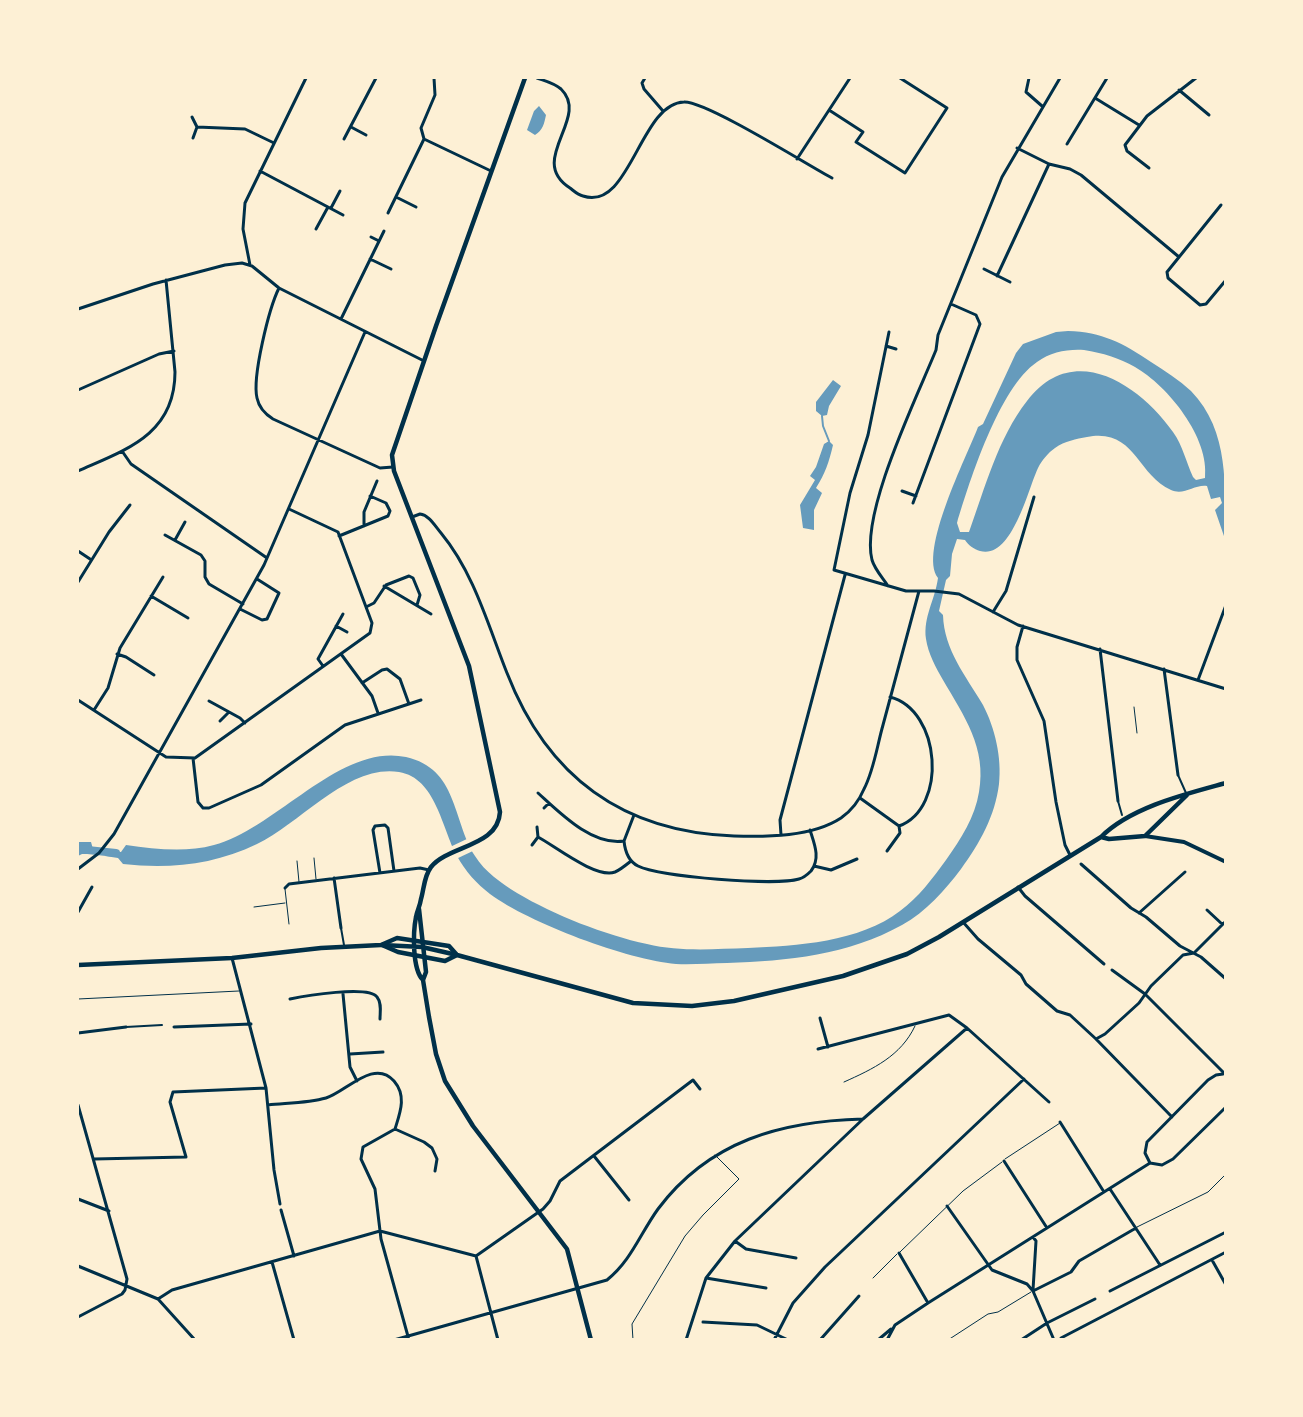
<!DOCTYPE html>
<html>
<head>
<meta charset="utf-8">
<style>
	body { margin:0 }
	#map { position:relative; width:1303px; height:1417px; overflow:hidden; background:#fdf0d5; font-family:Cabin,sans-serif }
	canvas { display:block }
	.frame { position:absolute; inset:0; border:79px solid #fdf0d5; pointer-events:none }
</style>
</head>
<body>
<div id="map">
<canvas width="1303" height="1417"></canvas>
<div class="frame"></div>
</div>
<script>
const g = document.querySelector('canvas').getContext('2d');
g.lineJoin = 'round';
function fillPath(path, color) { g.fillStyle = color; g.fill(path, 'evenodd'); }
function strokePath(path, color, width, dash) { g.strokeStyle = color; g.lineWidth = width; g.lineCap = dash ? 'butt' : 'round'; g.setLineDash(dash || []); g.stroke(path); }
fillPath(new Path2D(`
	M539,106L546,115C544,124 543,130 535,135L527,130L534,111Z
	M1068,331C1102,332 1123,343 1151,362C1165,371 1179,380 1191,391C1230,431 1225,488 1225,539L1215,510L1222,503L1220,497L1211,499L1207,486C1195,484 1184,496 1171,490C1136,474 1135,428 1087,437C1076,439 1065,441 1055,448C1048,453 1042,460 1038,468C1028,489 1012,560 980,551C974,549 968,545 965,540L957,539L952,554L950,576L946,580L939,611L943,615C944,650 966,676 983,705C995,728 1002,758 999,784C995,816 980,843 961,869C945,890 926,912 902,925C848,955 788,961 727,963C710,963 693,965 676,964C628,960 529,923 490,894C477,884 465,871 457,856C442,829 436,778 399,772C348,764 301,823 257,844C214,865 169,869 123,864L118,858L105,856L110,851L121,852L126,845C155,849 185,853 214,845C277,828 340,743 406,757C458,769 452,819 475,856C485,872 501,883 517,893C554,915 605,935 647,944C680,952 714,949 748,948C796,946 860,942 900,911C918,898 933,878 946,860C961,839 975,817 979,792C987,748 964,716 943,680C936,668 928,653 926,639C923,617 935,600 938,578C918,552 967,456 978,427L983,424L1016,353L1023,344L1056,332ZM1084,350C1103,353 1119,358 1135,367C1168,386 1210,438 1205,478L1196,480L1193,477C1186,462 1183,446 1173,432C1139,384 1073,340 1027,401C998,438 985,488 969,532H960L957,523C970,480 999,388 1037,362C1051,352 1067,349 1084,350Z
	M833,380L841,386L829,406L827,415L822,416L816,411V402Z
	M829,441L833,445C829,462 825,474 816,488L822,493L814,510V530L803,528L800,505L815,480L810,476L816,467L824,444Z
	M78,842H91L93,849L91,854H82L78,856Z`), '#669bbc');
fillPath(new Path2D(`
	M469,838L475,850L456,859L450,847Z`), '#fdf0d5');
strokePath(new Path2D(`
	M822,416L823,426L829,441`), '#669bbc', 2);
strokePath(new Path2D(`
	M78,849L116,853`), '#669bbc', 8);
strokePath(new Path2D(`
	M1134,707L1137,733
	M314,858L316,879
	M297,861L299,882
	M285,889L289,924
	M254,907L285,903
	M78,999L239,991
	M844,1082C873,1069 901,1056 915,1026
	M1005,1159L1060,1123
	M1137,1227L1208,1192L1226,1174
	M900,1252L963,1191L1002,1162
	M873,1278L897,1254
	M633,1340L632,1324L685,1236L703,1215L739,1179L715,1155
	M948,1340L988,1314L998,1312L1031,1292`), '#003049', 1);
strokePath(new Path2D(`
	M1178,775L1186,793
	M1118,801L1122,815
	M341,928L344,945
	M126,1027L162,1025`), '#003049', 2);
strokePath(new Path2D(`
	M434,78L435,95L421,128L424,139L491,171
	M537,78C545,81 554,83 561,89C591,118 526,160 570,188C574,191 578,195 583,196C630,212 640,103 684,102C706,101 806,164 832,178
	M645,78L642,83L644,89L663,111
	M1029,78L1026,92L1042,106
	M1179,90L1209,115
	M1095,98L1139,125
	M829,110L863,132L856,142L905,173L947,108L900,78
	M192,117L197,127L193,138
	M197,127L245,129L274,143
	M351,127L366,135
	M344,139L376,78
	M1067,144L1107,78
	M1017,148L1049,164L1070,169L1081,175L1179,257
	M797,159L850,78
	M1149,168L1127,151L1125,145L1147,116L1196,78
	M260,171L343,215
	M396,197L416,207
	M1221,205L1167,272L1168,278L1200,305L1206,304L1226,280
	M331,208L340,191
	M388,213L424,139
	M316,229L328,207
	M371,237L379,241
	M370,259L391,269
	M250,265L243,229L245,203L306,78
	M984,269L1010,282
	M997,276L1049,164
	M279,288C269,308 252,377 257,398C259,408 265,414 273,419L380,468L393,467
	M78,309L153,284L225,265L242,263L252,266L279,288L424,361
	M341,319L384,231
	M889,332L868,435L850,493L834,570L906,591H934L959,594L1018,625L1226,689
	M886,346L896,349
	M78,390L159,354L174,351
	M122,451L131,464L267,558
	M78,471C125,450 175,435 175,372L166,280
	M902,491L916,496
	M913,503L980,324L976,315L951,304
	M412,517L420,514C429,515 435,526 441,533C474,573 488,625 507,673C547,776 622,832 734,836C767,837 812,837 841,818C851,811 859,801 864,789C874,770 877,746 883,725C895,680 907,635 919,591
	M364,526V512L377,481
	M165,535L201,555L205,561V577L209,584L243,604
	M339,536L388,516L390,511L386,503L370,496
	M175,540L185,522
	M78,551L90,559
	M78,582L109,532L130,505
	M384,586L431,614
	M888,586C883,578 875,570 872,560C860,513 917,397 936,350L938,335L1002,177L1060,78
	M151,596L188,618
	M366,607L374,603L386,585L409,576L413,578L420,595L417,605
	M240,609L262,620L267,619L279,593L257,579
	M993,612L1006,591L1034,497
	M336,626L347,632
	M1023,626L1017,647V660L1044,721L1056,802L1065,845L1070,855
	M1100,649L1118,801
	M117,654L126,657L154,675
	M341,654L372,696L378,713
	M323,666L318,659L343,614
	M1164,669L1178,775
	M1198,680L1226,605
	M362,683L382,670L387,669L400,679L409,704
	M890,697C941,710 948,808 899,826
	M78,700L166,757L195,758L370,633L372,623L338,532L289,509
	M209,701L240,718L245,723
	M94,710L108,688L120,648L163,577
	M220,721L229,712
	M193,758L198,802L203,808H209L261,785L345,725L421,700
	M538,793C560,813 592,846 624,841L634,815
	M860,798L899,826
	M544,808L549,803
	M781,835L780,820L845,575
	M538,837C555,846 596,879 615,872C620,870 626,865 631,861
	M624,841C625,851 628,861 638,866C660,877 776,886 799,879C803,878 808,874 811,871C821,858 814,843 810,830
	M532,845L538,837L537,827
	M887,851L900,833L899,826
	M1081,864L1131,908L1146,917L1180,946L1201,957L1226,979
	M814,866L831,870L857,859
	M78,869L99,853L114,834L264,565L365,332
	M380,873L373,830L375,826L385,825L388,828L394,871
	M334,878L341,928
	M1018,887L1025,896L1104,964
	M285,888L289,884L420,868L429,870
	M1207,910L1222,924
	M78,912L92,887
	M1139,913L1185,872
	M963,922L978,939L1021,975L1026,984L1057,1011L1070,1015L1096,1039L1172,1117
	M232,958L266,1088L274,1170L280,1204
	M1112,970L1145,994L1225,1074
	M343,994L350,1067L357,1081
	M290,999C304,996 369,985 377,997C382,1003 380,1012 380,1019
	M820,1018L828,1047
	M174,1027L251,1024
	M78,1033L126,1027
	M1096,1039L1105,1034L1139,1003L1151,986L1183,955L1194,953L1226,921
	M818,1049L949,1015L967,1028L1049,1102
	M350,1054L383,1052
	M78,1105L127,1279L125,1290L122,1294L78,1317
	M268,1105C287,1103 308,1103 326,1098C346,1092 374,1058 394,1081C407,1096 400,1113 395,1129L363,1147L361,1159L375,1189L381,1239L409,1340
	M1060,1122L1104,1192
	M395,1129L424,1142L432,1148L437,1159L435,1171
	M594,1156L629,1200
	M94,1159L186,1157L170,1102L173,1092L266,1088
	M1004,1161L1047,1228
	M1150,1163L1145,1153L1147,1142L1208,1080L1216,1075L1223,1074
	M1150,1163L1162,1165L1173,1159L1226,1107
	M1110,1189L1160,1265
	M78,1199L109,1211
	M947,1206L992,1270L1027,1284L1033,1291L1054,1340
	M281,1210L294,1256
	M735,1241L746,1249L796,1258
	M899,1253L928,1303
	M476,1256L498,1340
	M1212,1260L1226,1285
	M272,1262L294,1340
	M78,1266L158,1299L195,1340
	M706,1278L766,1288
	M1033,1290L1036,1241L1033,1237
	M1033,1291L1071,1272L1079,1261L1136,1228
	M1110,1291L1226,1232
	M158,1299L172,1290L380,1231L476,1256L543,1209L550,1201L560,1181L693,1080L700,1089
	M703,1322L757,1325L788,1340
	M1061,1338L1226,1252
	M394,1340L607,1280C631,1261 640,1234 658,1209C709,1141 781,1121 863,1119
	M686,1340L706,1278L735,1241L863,1119L967,1028
	M774,1340L793,1303L825,1267L1024,1079
	M820,1340L859,1296
	M878,1340L891,1329
	M887,1340L895,1325L928,1303L1150,1163
	M1021,1340L1047,1323L1095,1299`), '#003049', 3);
strokePath(new Path2D(`
	M1145,836L1184,842L1226,862`), '#003049', 4);
strokePath(new Path2D(`
	M419,909L426,972L423,980L429,1017L436,1054L445,1081L473,1126L567,1249L591,1340
	M382,945L422,947L457,955
	M423,980C412,969 413,932 416,917C417,911 420,906 421,899C424,889 424,876 431,867C449,845 498,847 500,812L469,666L394,471L392,455L436,326L525,78`), '#003049', 4.5);
strokePath(new Path2D(`
	M1101,837L1109,839L1145,836L1187,795
	M382,945L398,952L445,961L457,955
	M78,965L232,958L321,948L381,945L397,938L449,946L457,955L633,1003L692,1006L734,1001L843,976L907,954L939,937L1101,837C1131,807 1186,794 1226,783`), '#003049', 4.5);
</script>
</body>
</html>
